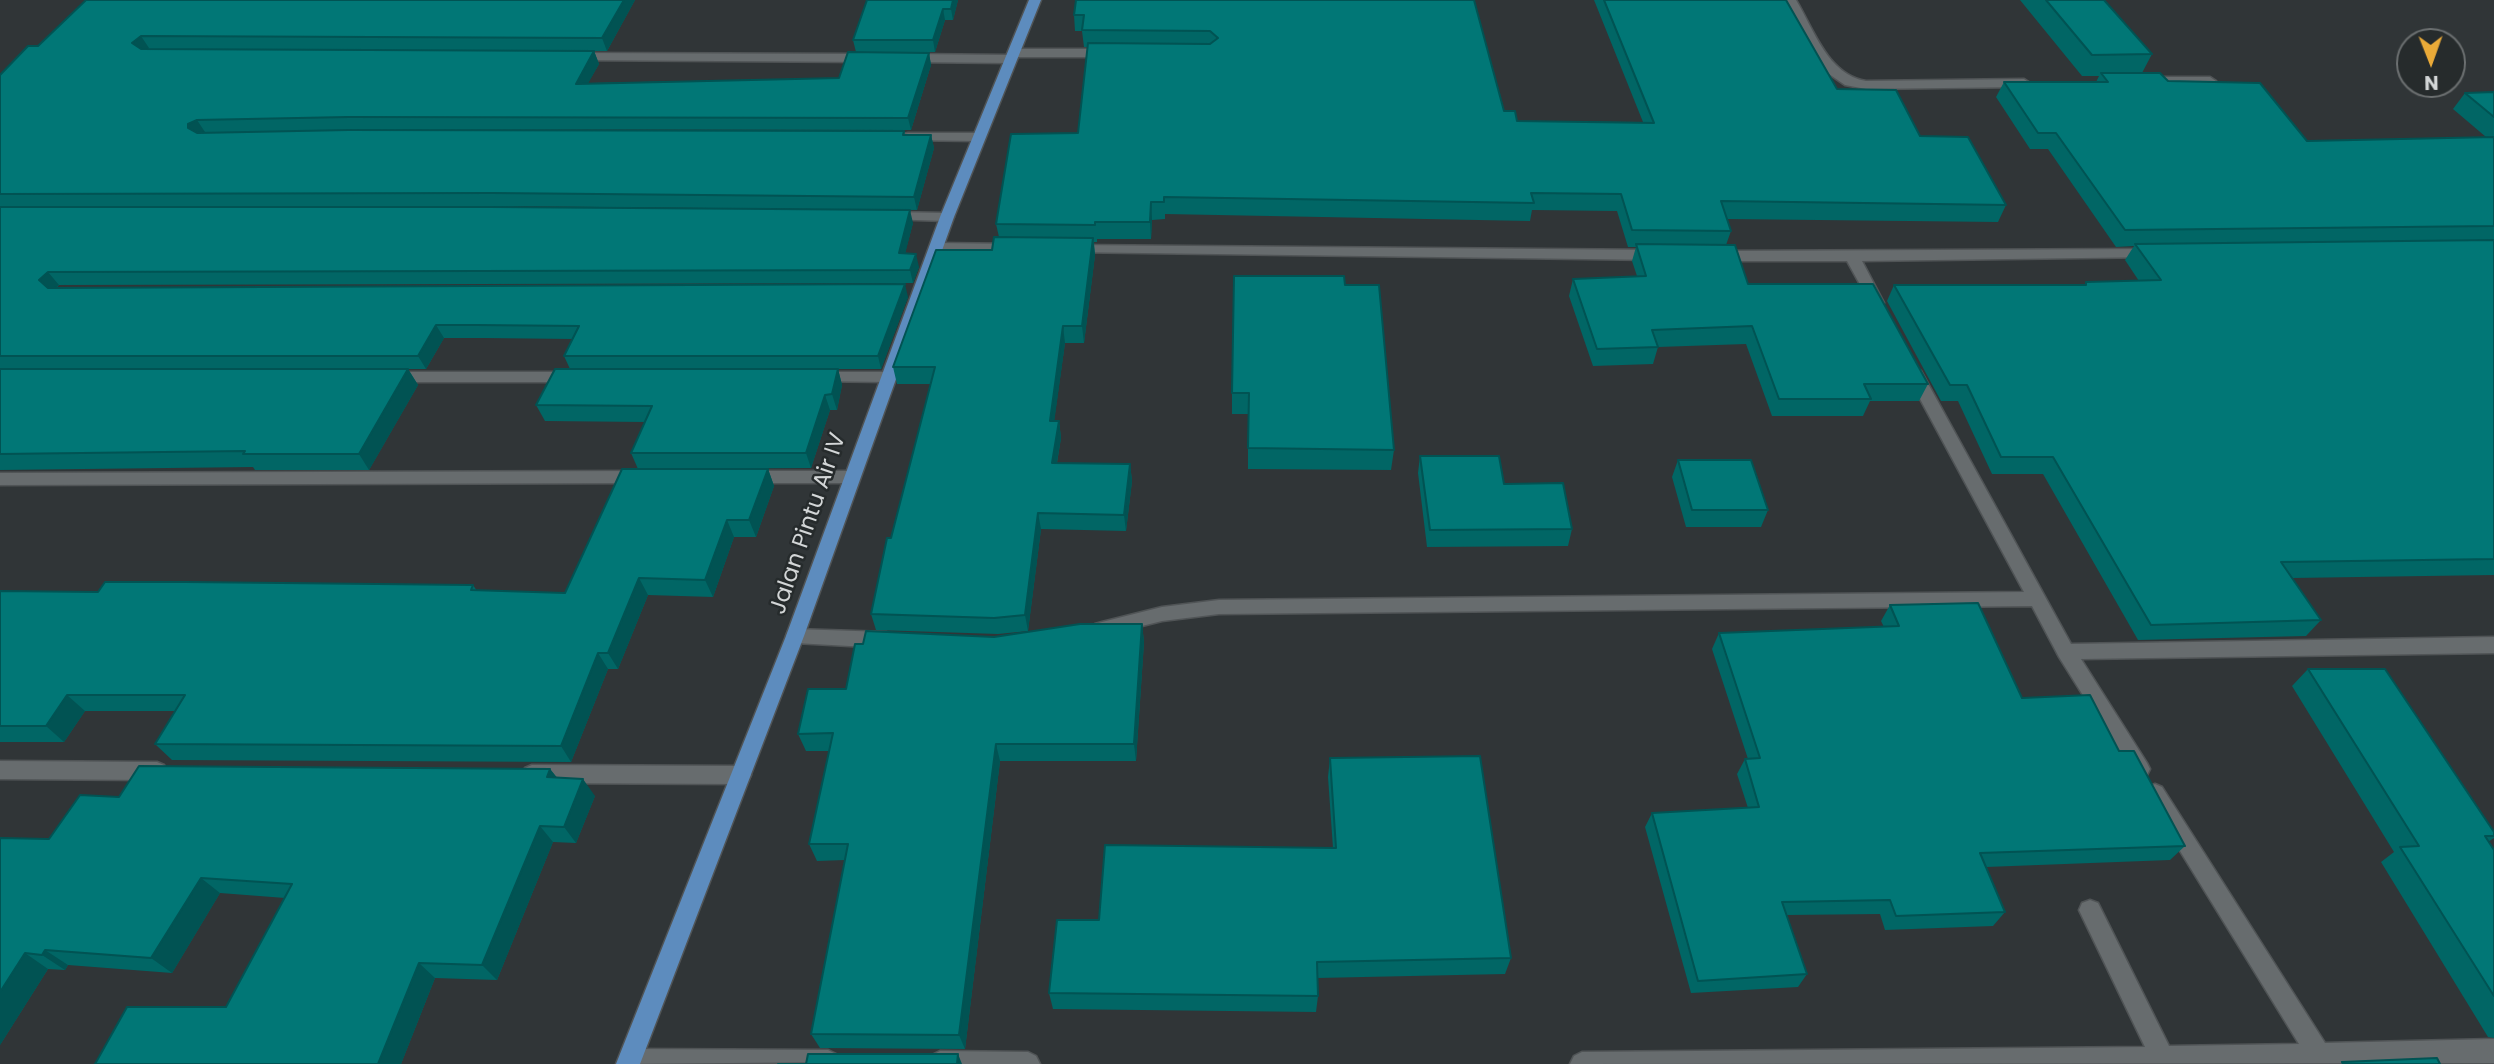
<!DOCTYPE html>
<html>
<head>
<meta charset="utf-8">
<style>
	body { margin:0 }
	#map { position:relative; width:2494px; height:1064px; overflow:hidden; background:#303537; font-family:Poppins,sans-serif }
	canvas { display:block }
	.north { position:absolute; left:2396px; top:28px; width:70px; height:70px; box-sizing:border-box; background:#262b2c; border:2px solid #6b6f70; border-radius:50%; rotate:179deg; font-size:19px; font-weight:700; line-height:28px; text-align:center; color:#d3d6d7 }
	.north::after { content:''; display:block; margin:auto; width:24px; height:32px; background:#eaaa38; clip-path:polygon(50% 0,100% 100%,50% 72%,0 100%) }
</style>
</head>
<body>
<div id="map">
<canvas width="2494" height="1064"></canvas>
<div class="north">N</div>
</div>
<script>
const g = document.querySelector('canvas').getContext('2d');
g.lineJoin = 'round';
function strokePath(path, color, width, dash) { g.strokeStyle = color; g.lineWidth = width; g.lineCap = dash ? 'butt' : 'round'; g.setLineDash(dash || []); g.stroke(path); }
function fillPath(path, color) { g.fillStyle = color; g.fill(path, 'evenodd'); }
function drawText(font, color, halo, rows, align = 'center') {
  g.font = font + ' Poppins,sans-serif'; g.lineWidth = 5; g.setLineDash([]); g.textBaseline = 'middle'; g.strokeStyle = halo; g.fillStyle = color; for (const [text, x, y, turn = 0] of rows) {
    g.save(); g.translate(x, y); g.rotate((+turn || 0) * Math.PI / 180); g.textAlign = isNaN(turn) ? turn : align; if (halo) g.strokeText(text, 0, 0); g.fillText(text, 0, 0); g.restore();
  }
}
const minor = new Path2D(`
	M1784,0H1796C1814,30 1828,75 1866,81L2024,79L2030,83L2024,87L1866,89L1845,85L1826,72Z
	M1015,49H1109L1115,53L1109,57H1016L1015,62L1011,63L908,62L902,58L908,54L1010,55L1011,50Z
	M572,53L870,54L876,58L870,62L568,60V54Z
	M2147,77H2210L2216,81L2210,85L2143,84L2141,81Z
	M908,133H978L985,137L978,141L903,140V134Z
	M889,212L947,213L954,217L947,221L884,219V213Z
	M937,243L1017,244L1024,248L1017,252L932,250L930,247Z
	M1073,245L1658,250L1665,255L1658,260L1068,252L1066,249L1068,246Z
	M2151,249L2156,251L2158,254L2156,257L1862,261L1884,303L1877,308L1872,306L1847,261H1717L1710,256L1717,251Z
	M1913,366L1921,371L2071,644L2494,637V653L2081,659L2147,763L2150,769L2147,775L2140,778L2133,775L2059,657L2032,606L1219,614L1162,621L1102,636L1095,634L1093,629L1095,624L1102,622L1162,607L1219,600L2024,592L1905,371Z
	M390,372H572L580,377L572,382H390L382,377Z
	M817,372H887L895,377L887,382L811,381L809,377L811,373Z
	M640,471L648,477L640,483L0,485V473Z
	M749,471H852L860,477L852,483H749L741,477Z
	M795,629L886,632L893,635L895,640L893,645L886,648L795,643L788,641L786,636L788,631Z
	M0,761L157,762L164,765L167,771L164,777L157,780L0,779Z
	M532,765L741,766L748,769L751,775L748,781L741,784L532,783L525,780L522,774L525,768Z
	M2155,784L2162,787L2325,1043L2494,1039V1063L1570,1064L1574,1056L1582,1052L2145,1047L2079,910L2082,903L2090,900L2098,903L2169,1046L2299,1044L2148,799L2145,793L2148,787Z
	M629,1049L828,1050L836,1054L840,1062L619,1064L621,1053Z
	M940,1051L1028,1052L1036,1056L1040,1064H929L932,1055Z`);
const major = new Path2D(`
	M1029,0H1041L954,217L804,636L640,1064H616L786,636L940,217Z`);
strokePath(minor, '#505456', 3);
strokePath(major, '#505456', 3);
fillPath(minor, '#676c6e');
fillPath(major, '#5d8cbe');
fillPath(new Path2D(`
	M86,0H635L607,51L148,49L594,51L599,64L588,83L839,78L929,53L931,65L911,130L355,129L904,131L905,135H931L934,148L917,210L498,206L913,223L905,253L919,267L913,283L59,285L56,288L908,297L881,369H838L842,385L837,410H830L811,468L638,469L631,453L645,422L545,421L536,405L570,369L564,356L573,339L483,338H444L426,369H408L418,385L369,470H255L253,467L0,470V75L38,46Z
	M867,0H958L953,20H945L935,52H856L853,40Z
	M1474,0L1504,111L1517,121L1643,122L1594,0H1786L1837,89L1920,136L2006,205L1998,222L1727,219L1731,231L1726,245L1748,284L1928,384L1919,401H1870L1863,416H1772L1746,344L1658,347L1653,364L1593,366L1569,296L1573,279L1637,276L1632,261L1636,247H1628L1617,211L1532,210L1530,221L1165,214V219L1152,220L1151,239H1097V242H1094L1095,255L1084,343H1065L1054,421H1059L1061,438L1057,463L1130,464L1132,481L1126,531L1041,529L1028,631L998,634L876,630L871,614L891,538L931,384H897L893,367L992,250L999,237L996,224L1078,133L1088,47H1084L1082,31H1075L1074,15Z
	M2020,0H2104L2152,54L2142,73L2168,81L2307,141L2486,137L2453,109L2465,93L2494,92V575L2292,578L2321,620L2306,636L2138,640L2043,474H1992L1958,401H1941L1887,301L1894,285H2085L2086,282L2139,281L2125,260L2134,246L2116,247L2048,149H2030L1996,97L2004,82H2096L2099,76H2082Z
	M1345,285L1394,450L1391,470L1248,469V414H1232V393Z
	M1420,456L1572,529L1568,546L1427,547L1418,473Z
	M1678,460L1768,510L1761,527H1686L1672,477Z
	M768,469L774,486L756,537H734L713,597L648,595L618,669H608L571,762L172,760L155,744L175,711H85L64,742H0V591L98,592L473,585L477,591L565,593Z
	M1890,605L2022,698L2119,751L2185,846L2170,860L1986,867L2005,912L1993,926L1885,930L1880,914L1787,915L1807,974L1798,987L1691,993L1645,827L1652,813L1748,808L1737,774L1745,759H1748L1712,649L1719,633L1884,627L1881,621Z
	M1142,624L1144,642L1136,761H1000L965,1049L820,1048L811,1034L845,860L817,861L809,844L829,751H806L798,734L846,689L994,637Z
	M2308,669L2494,832V838L2488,842L2494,850V1038L2488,1037L2381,862L2394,852L2292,686Z
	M1330,758L1511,958L1505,974L1317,978L1318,996L1316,1012L1053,1009L1049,993L1099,920L1333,848L1328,777Z
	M550,769L557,778L595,796L576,843L553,842L497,980L435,978L401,1064H95L226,1007L285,898L220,893L172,973L68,965L65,970L48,969L0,1045L49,839L119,797Z`), '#016665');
fillPath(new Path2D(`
	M624,0H635L607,51L602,38Z
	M953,0H958L953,20L951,9Z
	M943,9L945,20L935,52L933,40Z
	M141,36L149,48L141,56L132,43Z
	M594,51L599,64L581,96L576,84Z
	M929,53L931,65L911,130L908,118Z
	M197,120L205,132L197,137L188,128V124Z
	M931,135L934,148L917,210L914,197Z
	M1151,202L1152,220L1151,239L1150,222Z
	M910,210L913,223L902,266L899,253Z
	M1093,238L1095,255L1084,343L1082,326Z
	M916,254L919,267L913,283L910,270Z
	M48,272L59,285L49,293L39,280Z
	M905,284L908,297L881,369L878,356Z
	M436,325L444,338L426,369L418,356Z
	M1063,326L1065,343L1052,438L1050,421Z
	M408,369L418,385L369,470L359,454Z
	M838,369L842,385L837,410L832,394Z
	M825,395L830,410L811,468L806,453Z
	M1059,421L1061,438L1054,479L1052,463Z
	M1130,464L1132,481L1126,531L1124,515Z
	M768,469L774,486L756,537L749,520Z
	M1038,513L1041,529L1028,631L1025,615Z
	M727,520L734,537L713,597L705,580Z
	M639,578L648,595L618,669L608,653Z
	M1142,624L1144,642L1136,761L1134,744Z
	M598,653L608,669L571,762L561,746Z
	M67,695L85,711L64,742L46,726Z
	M996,744L1000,761L965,1049L959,1035Z
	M550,769L563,785L547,777Z
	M583,779L595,796L576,843L564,827Z
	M540,826L553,842L497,980L482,965Z
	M201,878L220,893L172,973L151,958Z
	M45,950L68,965L65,970L42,955Z
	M25,953L48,969L0,1045V992Z
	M419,963L435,978L401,1064H378Z
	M958,1054L962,1064H957Z`), '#015353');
const building = new Path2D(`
	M86,0H624L602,38L141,36L132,43L141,49L594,51L576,84L839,78L848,52L929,53L908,118L348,117L197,120L188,124V128L197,133L348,130L904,131L903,135H931L914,197L492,193L0,194V75L28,46H38Z
	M867,0H953L951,9H943L933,40H853Z
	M1076,0H1474L1504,111H1515L1517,121L1654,123L1604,0H1786L1837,89L1896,90L1920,136L1968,137L2006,205L1721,201L1731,231L1632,230L1621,194L1531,193L1534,203L1164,197V202H1151L1150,222H1095V225L996,224L1011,134L1078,133L1088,43L1210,44L1218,38L1210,31L1082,30L1084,15H1074Z
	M2046,0H2104L2152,54L2092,55Z
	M2101,73H2160L2168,81L2260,83L2307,141L2494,137V226L2125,230L2056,133H2038L2004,82H2108Z
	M2494,92V117L2465,93Z
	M0,207H492L910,210L899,253L916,254L910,270L48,272L39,280L48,288L905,284L878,356H564L579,326L476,325H436L418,356H0Z
	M994,237L1093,238L1082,326H1063L1050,421H1059L1052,463L1130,464L1124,515L1038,513L1025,615L994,618L871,614L887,538H891L935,367H893L936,250H992Z
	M2494,240V559L2281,562L2321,620L2151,625L2053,457H2001L1967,385H1950L1894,285H2086V282L2161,280L2135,244Z
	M1636,244L1735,245L1748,284H1873L1928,384H1864L1871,399H1779L1752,326L1652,330L1658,347L1597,349L1573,279L1646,276Z
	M1234,276H1344L1345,285H1379L1394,450L1248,448L1249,393H1232Z
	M0,369H408L359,454H243L245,451L0,454Z
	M555,369H838L832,394L825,395L806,453H631L652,406L536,405Z
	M1420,456H1499L1504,484L1563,483L1572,529L1430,530Z
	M1678,460H1751L1768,510H1692Z
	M622,469H768L749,520H727L705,580L639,578L608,653H598L561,746L155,744L185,695H67L46,726H0V591L98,592L105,582H186L473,585L471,590L565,593Z
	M1978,603L2022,698L2090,695L2119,751H2134L2185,846L1980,853L2005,912L1896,916L1890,900L1782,902L1807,974L1698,981L1652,813L1759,807L1745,759L1760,758L1719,633L1899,626L1890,605Z
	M1080,624H1142L1134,744H996L959,1035L811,1034L848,844H809L833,733L798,734L808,689H846L855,644H863L866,631L994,637Z
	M2308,669H2385L2494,832V836H2485L2494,850V996L2400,847L2419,846Z
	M1480,756L1511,958L1317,962L1318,996L1049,993L1057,920H1099L1105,845L1336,848L1330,758Z
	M139,766L550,769L547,777L583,779L564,827L540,826L482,965L419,963L378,1064H95L127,1007H226L292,884L201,878L151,958L45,950L42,955L25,953L0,992V838L49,839L80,795L119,797Z
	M808,1054H958L957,1064H778H806Z
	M2437,1058L2440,1064H2343L2342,1062Z`);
fillPath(building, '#017776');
strokePath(building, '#015353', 2);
drawText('23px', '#d3d6d7', '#262b2c', [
	["Jalan Pintu Air IV",809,524,-71]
]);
</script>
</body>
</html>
